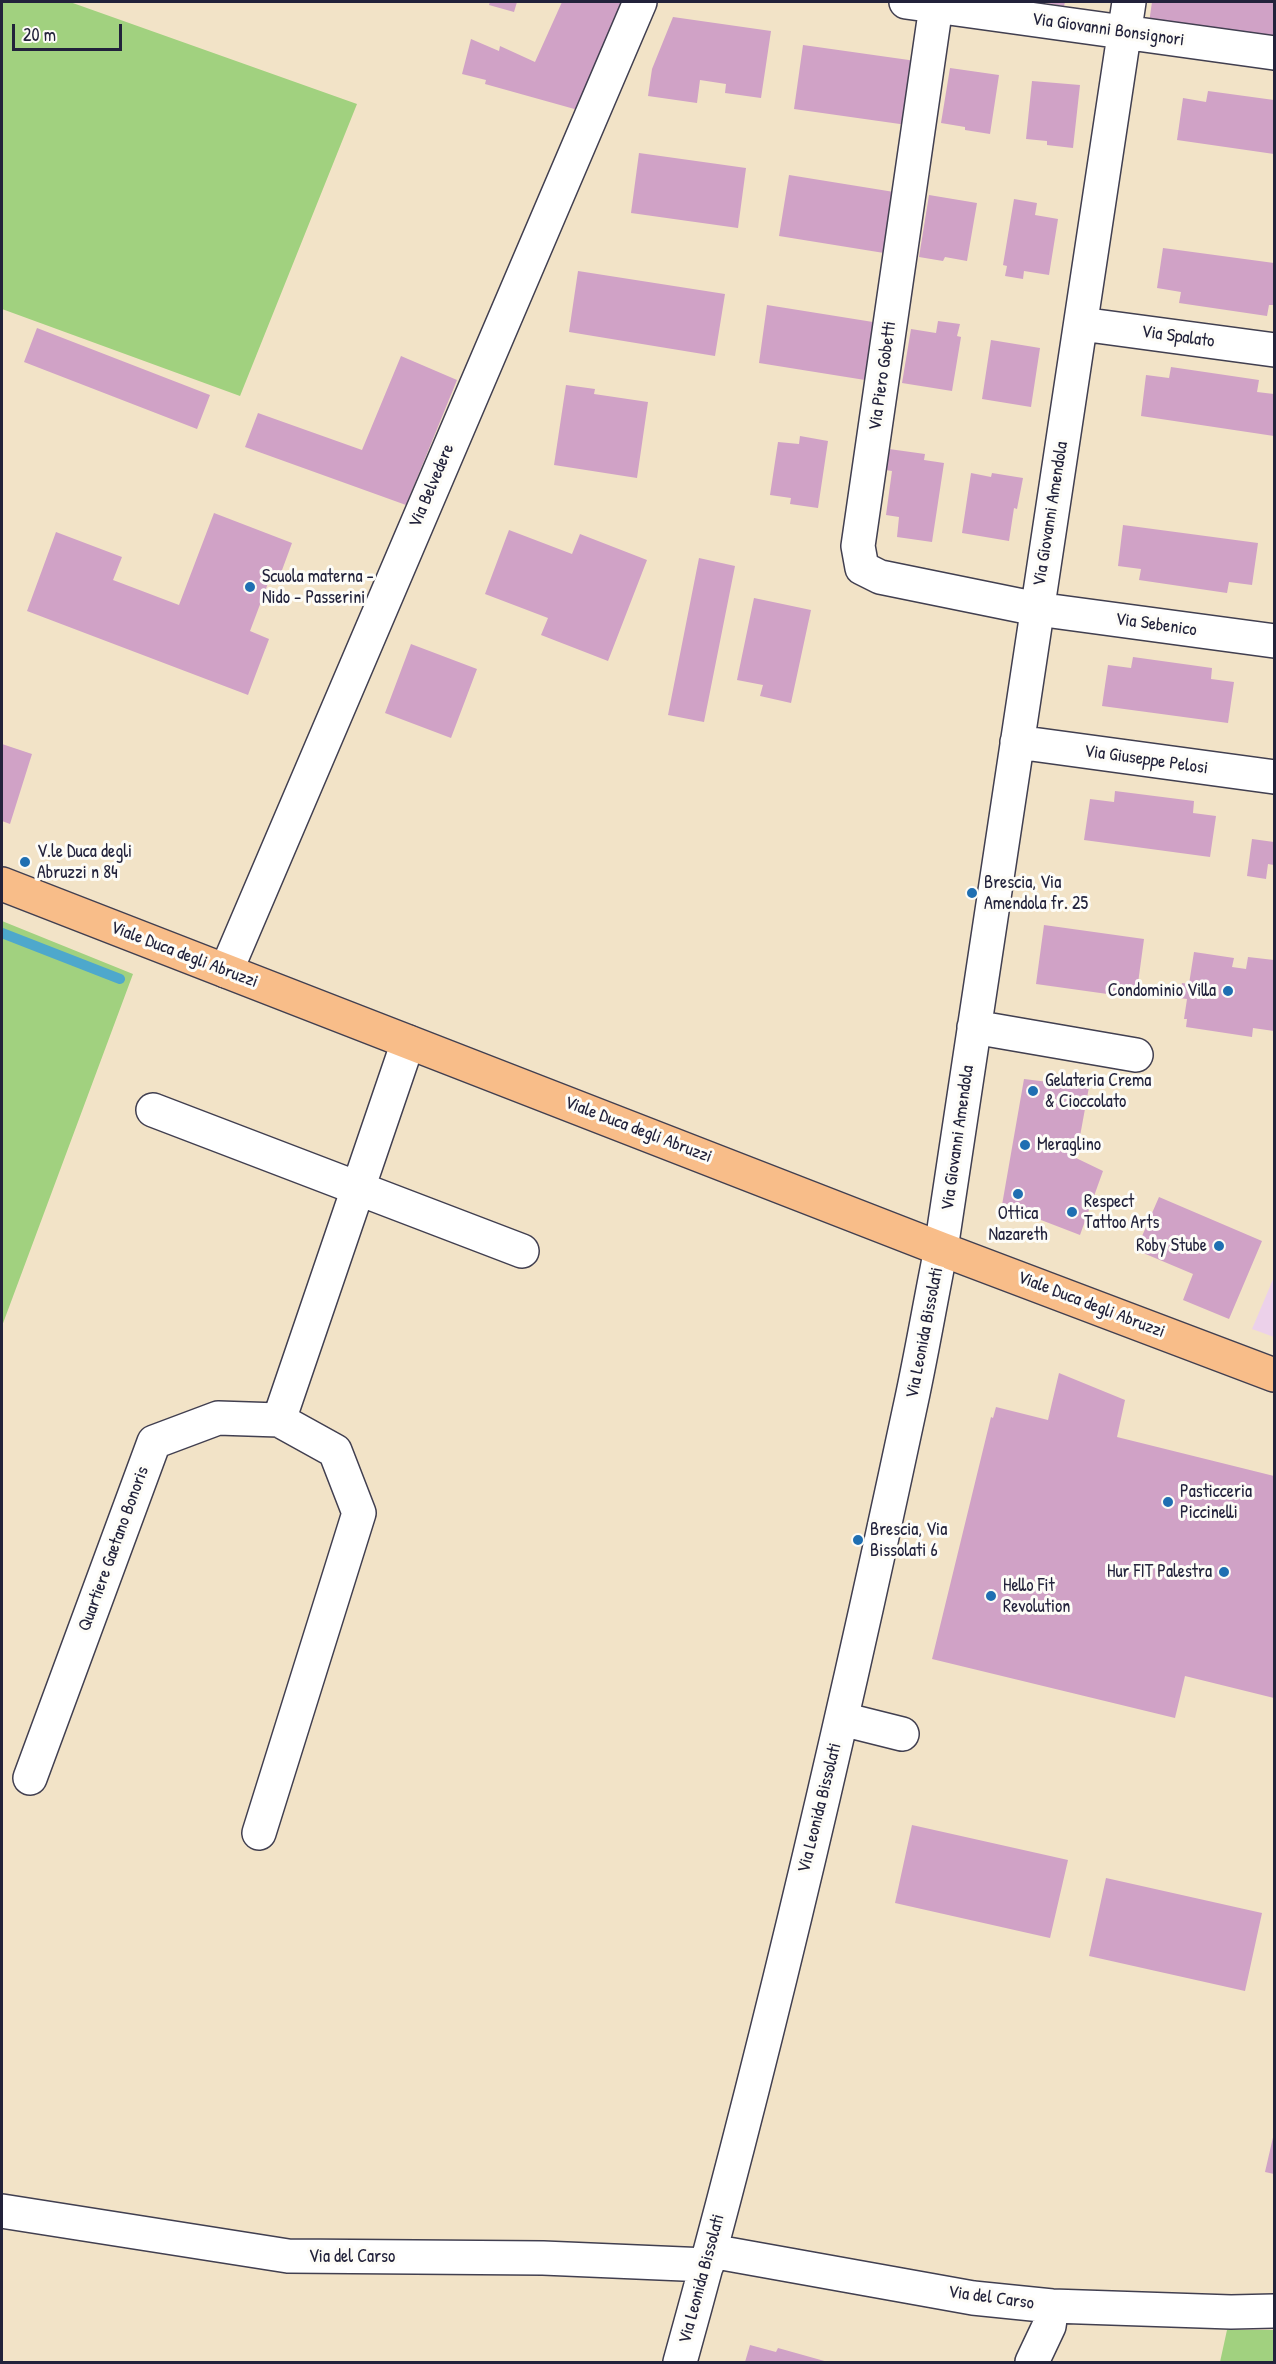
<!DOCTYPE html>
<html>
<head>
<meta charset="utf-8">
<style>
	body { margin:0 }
	#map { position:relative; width:1276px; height:2364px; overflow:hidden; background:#f2e3c7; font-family:"Patrick Hand",sans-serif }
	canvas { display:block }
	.frame { position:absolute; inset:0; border:3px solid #22223b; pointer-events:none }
	.scale { position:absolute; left:12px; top:24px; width:110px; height:27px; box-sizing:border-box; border:3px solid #22223b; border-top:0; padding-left:8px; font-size:18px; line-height:21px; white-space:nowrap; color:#22223b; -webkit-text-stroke:4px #fdfcf7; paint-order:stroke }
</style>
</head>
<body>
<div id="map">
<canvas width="1276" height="2364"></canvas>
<div class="frame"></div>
<div class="scale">20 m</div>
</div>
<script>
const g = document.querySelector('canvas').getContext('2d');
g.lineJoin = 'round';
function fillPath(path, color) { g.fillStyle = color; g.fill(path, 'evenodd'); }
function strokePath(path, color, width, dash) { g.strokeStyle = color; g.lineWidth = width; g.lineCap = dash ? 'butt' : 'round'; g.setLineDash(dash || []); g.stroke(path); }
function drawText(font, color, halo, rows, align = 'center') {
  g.font = font + ' "Patrick Hand",sans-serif'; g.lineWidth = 6; g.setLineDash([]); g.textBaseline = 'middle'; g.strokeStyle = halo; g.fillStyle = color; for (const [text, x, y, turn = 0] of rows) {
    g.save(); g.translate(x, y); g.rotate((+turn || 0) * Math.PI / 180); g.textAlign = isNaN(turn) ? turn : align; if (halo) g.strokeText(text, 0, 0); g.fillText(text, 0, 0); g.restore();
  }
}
fillPath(new Path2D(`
	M1274,1277V1337L1252,1329Z`), '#ecd1ea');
fillPath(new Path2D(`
	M2,2H70L357,104L240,396L2,309Z
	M2,921L133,974L2,1326Z
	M1227,2330H1274V2362H1220Z`), '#a1d17f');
strokePath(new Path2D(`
	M2,933L120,979`), '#4ea8cc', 10);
fillPath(new Path2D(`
	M490,2H517L514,12L489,5Z
	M562,2H625L578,110L485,84L486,80L462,74L471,39L499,51L500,46L535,62Z
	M1040,2H1065L1064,6Z
	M1152,2H1274V41L1149,23Z
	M673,17L771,31L761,98L725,93L726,84L700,80L697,103L648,96L652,69Z
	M803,45L916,61L907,125L794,109Z
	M950,68L999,75L990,134L965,130V127L941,123Z
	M1032,81L1080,85L1073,148L1047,145V141L1026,139Z
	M1208,91L1274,100V154L1177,140L1183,98L1206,102Z
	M639,153L746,168L738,228L631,213Z
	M789,175L894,192L884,253L779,236Z
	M929,195L977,203L967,261L945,257L943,261L919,257Z
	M1014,199L1037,203L1035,215L1058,219L1049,275L1024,271L1023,279L1005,276L1007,266L1003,265Z
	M1163,248L1274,263V305H1269L1267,316L1179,303L1181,292L1157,288Z
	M578,271L725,294L715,356L569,332Z
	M767,305L873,322L865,380L759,363Z
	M938,321L960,324L957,336L961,337L952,391L902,383L911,329L936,333Z
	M37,328L210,395L197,429L24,362Z
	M991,340L1040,348L1031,407L982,399Z
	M401,356L457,380L406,505L245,447L258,413L362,450Z
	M1171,367L1259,380L1257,392L1274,394V436L1141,416L1146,375L1169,378Z
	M566,385L595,389L594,394L648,402L637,478L554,465Z
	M800,436L828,441L818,508L790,504L791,498L770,495L778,442L799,444Z
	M889,449L925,454L924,460L944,463L932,542L897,537L899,517L886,515L892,471L885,470Z
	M971,473L991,477L992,473L1023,478L1017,509L1014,508L1009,541L962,533Z
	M214,513L292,543L278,581L270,578L250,631L269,639L248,695L27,611L56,532L122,557L113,580L179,605Z
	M1123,525L1258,543L1252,585L1229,582L1227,593L1139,580L1141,569L1118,566Z
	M509,530L572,554L580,534L647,560L608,661L541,635L548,618L485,594Z
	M699,558L735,566L704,722L668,715Z
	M754,598L811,610L791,703L760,696L763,685L737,680Z
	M411,644L477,669L451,738L385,713Z
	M1133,657L1212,668L1211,679L1234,682L1228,723L1102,706L1108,665L1131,668Z
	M2,744L32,754L10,824L2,821Z
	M1115,791L1194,801L1193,813L1216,816L1210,857L1084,840L1090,799L1114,802Z
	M1252,839L1274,842V865L1268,864L1266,879L1247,876Z
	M1044,925L1144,939L1136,998L1036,984Z
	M1194,952L1234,958L1232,967L1246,969L1248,957L1274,960V1031L1253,1028L1252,1037L1186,1027L1187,1019H1184L1187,999L1179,998L1182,983L1189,984Z
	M1024,1079L1089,1087L1076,1158L1103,1171L1080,1235L1002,1205Z
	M1159,1197L1262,1241L1229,1319L1183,1300L1193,1274L1136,1250Z
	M1059,1373L1125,1400L1117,1437L1274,1476V1698L1185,1676L1175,1718L932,1659L991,1417L993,1418L996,1407L1048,1420Z
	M912,1825L1068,1860L1050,1938L895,1903Z
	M1106,1878L1262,1913L1245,1991L1089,1956Z
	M1274,2133V2174L1265,2172Z
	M750,2345L776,2352L778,2348L828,2362H745Z`), '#d0a2c6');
const minor = new Path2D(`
	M906,2L1274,53
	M936,6L858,546L862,568L880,577L1037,609L1274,641
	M1081,324L1274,350
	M1017,742L1274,777
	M226,971L640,2
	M974,1027L1136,1055
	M153,1110L522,1251
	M279,1420L408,1042
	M842,1719L902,1734
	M30,1778L154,1442L218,1418L279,1420L335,1451L359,1513L259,1833
	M2,2211L288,2256L543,2258L707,2265
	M711,2251L973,2298L1052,2306L1231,2312L1274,2311
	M680,2362C767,2049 841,1731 909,1412C921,1358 930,1303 941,1249L1129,2
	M1032,2362L1049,2326L1052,2306`);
const major = new Path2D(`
	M2,884L941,1249L1274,1375`);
strokePath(minor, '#413f50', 36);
strokePath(major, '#413f50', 36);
strokePath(minor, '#fff', 33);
strokePath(major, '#f8bd89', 33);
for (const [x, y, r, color] of [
	[250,587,6,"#1f6fb2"],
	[25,862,6,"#1f6fb2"],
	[972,893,6,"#1f6fb2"],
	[1228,991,6,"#1f6fb2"],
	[1033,1091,6,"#1f6fb2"],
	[1025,1145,6,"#1f6fb2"],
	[1018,1194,6,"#1f6fb2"],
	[1072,1212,6,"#1f6fb2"],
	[1219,1246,6,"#1f6fb2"],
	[1168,1502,6,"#1f6fb2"],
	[858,1540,6,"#1f6fb2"],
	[1224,1572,6,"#1f6fb2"],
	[991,1596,6,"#1f6fb2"]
]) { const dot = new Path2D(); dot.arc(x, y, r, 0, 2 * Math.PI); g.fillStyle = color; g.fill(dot); strokePath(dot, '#fdfcf7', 2); }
drawText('18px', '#22223b', '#fdfcf7', [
	["Via Giovanni Bonsignori",1108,30,8],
	["Via Spalato",1178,337,8],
	["Via Piero Gobetti",883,376,-82],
	["Via Belvedere",432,486,-67],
	["Via Giovanni Amendola",1051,514,-81],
	["Via Sebenico",1156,625,8],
	["Via Giuseppe Pelosi",1146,760,8],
	["Viale Duca degli Abruzzi",184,955,21],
	["Viale Duca degli Abruzzi",638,1130,21],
	["Via Giovanni Amendola",958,1138,-82],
	["Viale Duca degli Abruzzi",1091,1305,21],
	["Via Leonida Bissolati",925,1333,-79],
	["Quartiere Gaetano Bonoris",114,1549,-70],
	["Via Leonida Bissolati",820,1808,-76],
	["Via del Carso",352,2257],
	["Via Leonida Bissolati",702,2279,-75],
	["Via del Carso",991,2298,8]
]);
drawText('18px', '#22223b', '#fdfcf7', [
	["Scuola materna -",262,577],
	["Nido - Passerini",262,598],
	["V.le Duca degli",37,852],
	["Abruzzi n 84",37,873],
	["Brescia, Via",984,883],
	["Amendola fr. 25",984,904],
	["Condominio Villa",1216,991,"right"],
	["Gelateria Crema",1045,1081],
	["& Cioccolato",1045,1102],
	["Meraglino",1037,1145],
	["Respect",1084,1202],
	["Tattoo Arts",1084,1223],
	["Ottica",1018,1214,"center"],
	["Nazareth",1018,1235,"center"],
	["Roby Stube",1207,1246,"right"],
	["Pasticceria",1180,1492],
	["Piccinelli",1180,1513],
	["Brescia, Via",870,1530],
	["Bissolati 6",870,1551],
	["Hur FIT Palestra",1212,1572,"right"],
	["Hello Fit",1003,1586],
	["Revolution",1003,1607]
], 'left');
</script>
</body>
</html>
